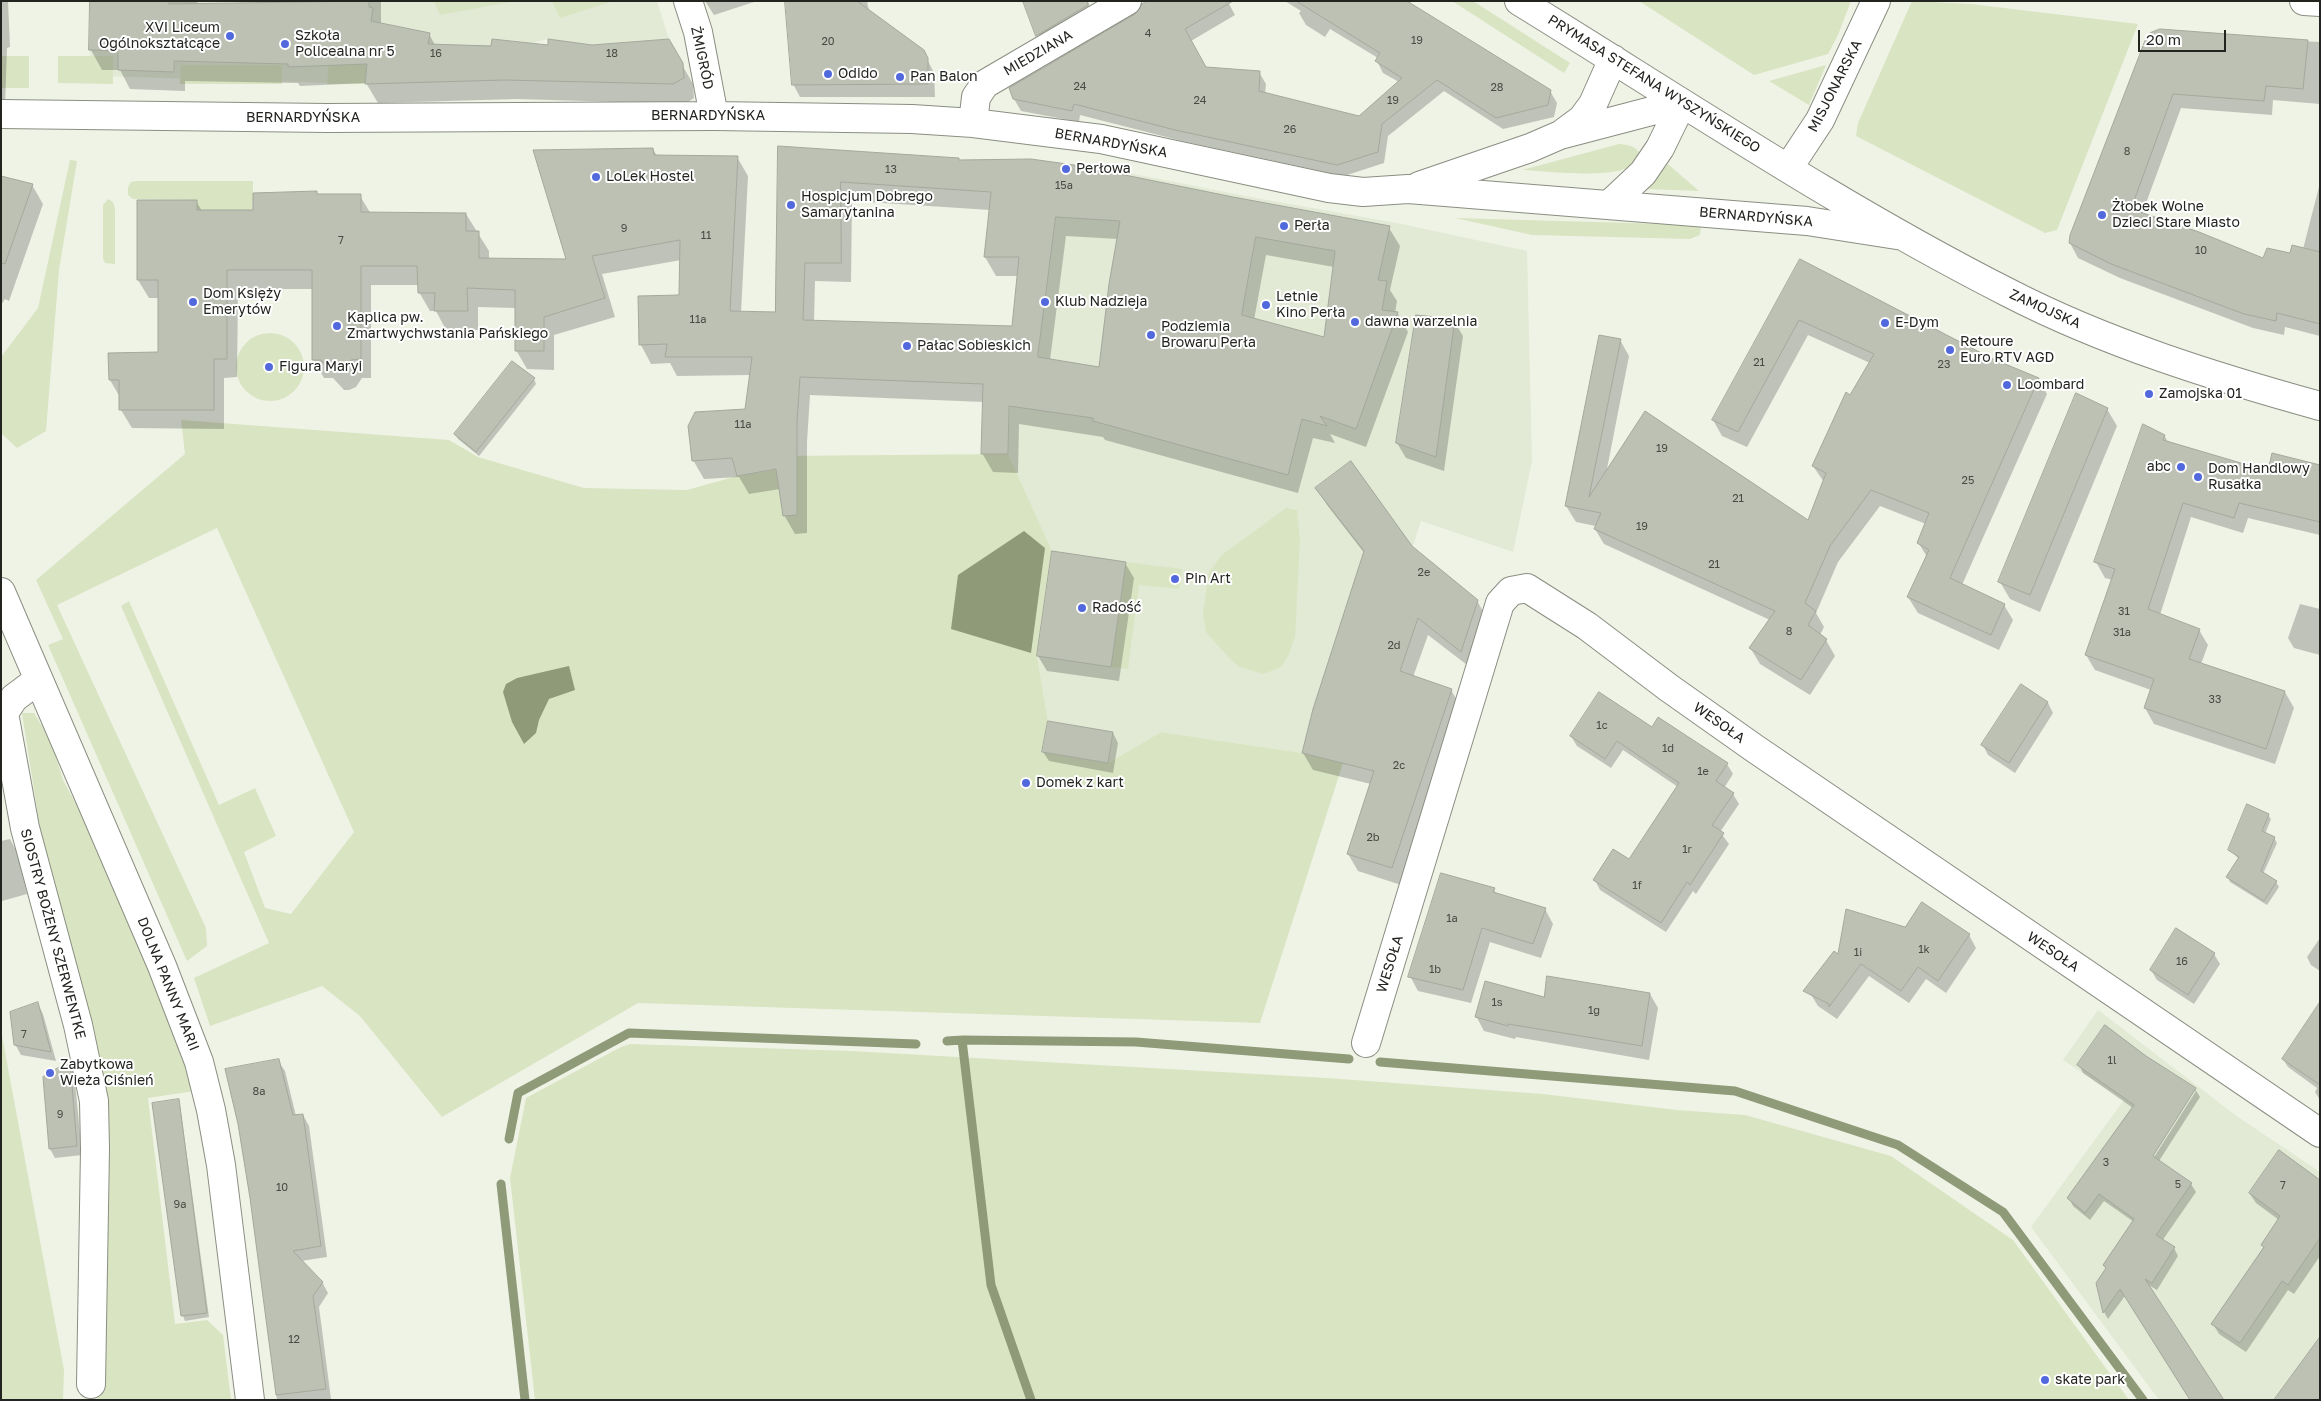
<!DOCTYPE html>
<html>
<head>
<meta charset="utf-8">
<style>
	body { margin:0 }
	#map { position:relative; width:2321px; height:1401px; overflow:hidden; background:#eff3e6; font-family:"Golos Text",sans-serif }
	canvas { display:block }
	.frame { position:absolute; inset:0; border:2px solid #22241f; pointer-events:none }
	.scale { position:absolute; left:2138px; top:30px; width:88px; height:22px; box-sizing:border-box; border:2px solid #22241f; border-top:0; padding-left:6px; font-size:15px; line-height:18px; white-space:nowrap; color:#22241f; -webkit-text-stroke:4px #fff; paint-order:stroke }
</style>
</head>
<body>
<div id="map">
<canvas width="2321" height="1401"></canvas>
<div class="frame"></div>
<div class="scale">20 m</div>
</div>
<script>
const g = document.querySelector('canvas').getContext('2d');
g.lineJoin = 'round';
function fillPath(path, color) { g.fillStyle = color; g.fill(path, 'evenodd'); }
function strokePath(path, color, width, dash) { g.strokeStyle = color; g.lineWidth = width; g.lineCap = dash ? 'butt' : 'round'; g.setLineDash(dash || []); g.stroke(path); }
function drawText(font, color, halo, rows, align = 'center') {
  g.font = font + ' "Golos Text",sans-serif'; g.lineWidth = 4; g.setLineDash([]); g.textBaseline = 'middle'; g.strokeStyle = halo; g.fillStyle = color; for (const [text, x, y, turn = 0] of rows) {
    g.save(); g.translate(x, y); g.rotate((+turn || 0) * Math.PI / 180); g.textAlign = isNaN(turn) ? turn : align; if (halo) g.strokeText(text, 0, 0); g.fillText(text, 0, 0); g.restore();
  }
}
fillPath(new Path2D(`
	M90,1H657L669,39L592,45L548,39L532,43L493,39L491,46L428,44L429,33L371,21L365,84L96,76L89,50Z
	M1031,159L1129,173L1245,196L1402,224L1527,251L1532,461L1513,552L1421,521L1343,763L1302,753L1161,732L1108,763L1113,732L1048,721L1037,656L1052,551L1008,455L1012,326Z
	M2098,1010L2238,1117L2320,1172V1400H2159L2031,1227L2124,1100L2063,1060Z`), '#e2e9d4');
fillPath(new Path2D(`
	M434,1H515L440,15Z
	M552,1H613L560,18Z
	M1452,1H1473L1570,63L1564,73Z
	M1639,1H1851L1838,35L1828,54L1754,75Z
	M1912,1L1971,4L2138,24L2057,230L2045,233L1856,136L1858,123Z
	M1,56H29V88H1Z
	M58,56H113V84L58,83Z
	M329,61L367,62L365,84H327Z
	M181,65H282V84H180Z
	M1826,65L1809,105L1769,81Z
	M1619,144C1628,145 1635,145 1639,153C1637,156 1636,162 1633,164C1617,180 1545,171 1522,170Z
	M70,160L77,161L59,270L46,431L17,448L1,433V357L38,308Z
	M1668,164L1699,191L1645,189Z
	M137,181H253V210H197L196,200L133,199L128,195V187L131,182Z
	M108,199L113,202L115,209V264L105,263L103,259V205Z
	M1455,218L1701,225L1700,235L1690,239L1532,235Z
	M236 367a34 34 0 1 1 68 0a34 34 0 1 1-68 0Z
	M181,420L449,440L478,457L584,488L687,490L737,476L773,470V456L1008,454L1052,551L1037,656L1048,721L1042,752L1108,763L1161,732L1302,753L1343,763L1260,1023L638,1003L442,1117L360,1016L322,986L210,1026L194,978L269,943L121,606L129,601L219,805L255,788L276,836L244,852L265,908L291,914L354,832L217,528L57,605L206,928L207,946L187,961L48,645L63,639L36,580L185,454Z
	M1286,508L1297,510L1300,541L1295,637L1289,654L1281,667L1263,674L1240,667L1232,661L1206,632L1203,613L1209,572L1222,555Z
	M1126,562L1182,569L1179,589L1139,585L1128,669L1111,667Z
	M22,713H34L51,741L63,780L94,837L184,1048L195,1091L148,1098L175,1324L207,1320L223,1335L231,1400H97L104,1148L40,828Z
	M1,1030L64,1370L63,1400H1Z
	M630,1044L852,1051L1327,1078L1543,1094L1677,1110L1745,1115L1891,1156L2013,1240L2129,1400H535L510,1178L526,1098L621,1047Z`), '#d9e4c2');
fillPath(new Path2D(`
	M1024,531L1045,548L1031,653L951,629L958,575Z
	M569,666L575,690L549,699L539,720L536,733L524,744L512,722L503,692L506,684L517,678Z`), '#8f9a78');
fillPath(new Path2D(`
	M1,1H8L10,47L7,48L5,107L1,106Z
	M92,1H197L198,5H291V1H381V24L429,34L435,45L592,47L668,40L693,84L694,98L685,104L517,99L378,103L366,83L300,86L298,83L185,81V91L130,89L120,70H102L91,50Z
	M705,1H757L714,15Z
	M787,1H867L869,11L923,51L934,73L935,97H800L793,84Z
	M1025,1H1088L1093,16L1043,45Z
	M1230,1L1229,4L1235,15L1191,41L1206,68L1259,72L1266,84L1265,94L1359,117L1399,82L1383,73L1377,61L1378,58L1330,29L1325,37L1306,25L1299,13L1301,11L1285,1H1406L1550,91L1557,103L1554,117L1503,129L1444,91L1388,136L1384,163L1344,176L1182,141L1080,115L1079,122L1021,111L1014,99Z
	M2151,34L2320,42V104L2273,100L2272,115L2181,108L2142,214L2264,259L2291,255L2303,249L2320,183V336L2285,327L2284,335L2253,328L2120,278L2078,258L2070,243Z
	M779,147L1110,173L1389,228L1400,246L1390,290L1397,301L1395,313L1398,314L1408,332L1366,447L1330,434L1335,443L1313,438L1298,493L1105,440L1103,437L1019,424L1018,473L993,472L982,453L984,402L810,395L807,442V533L795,534L784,515L780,489L749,494L739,477L704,479L693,460L746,410L750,375L677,376L670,363L651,364L641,345L681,296V260L602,274L615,317L554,335V370L527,369L516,350V308L478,307V330H446L436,311H430L419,292V285H371V378H362L356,387L349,390H344L333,378H324L313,359V289H238L237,377L224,378V429L132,428L121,410V399L110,380V354H159V298H149L138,280L196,201L202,211H254L316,193L318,195L360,196L371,214H466L489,251V259L568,260L653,149L657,156L737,157L748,176L741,313L776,314ZM852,201L990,210L985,257L996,276H1018L1013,327L814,321L815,281L851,282ZM1066,236L1118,239L1100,368L1050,360ZM1266,255L1334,267L1325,339L1254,320Z
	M1,178L32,185L43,204L9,301L5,299L1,305Z
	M1800,261L1992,360L2038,379L2047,394L1962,585L2004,605L2013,620L1999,650L1918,613L1908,597L1927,557L1918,542L1926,524L1880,506L1838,562L1816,613L1824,627L1820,635L1826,640L1835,656L1810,695L1760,664L1751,649L1770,620L1604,544L1595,529L1596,526L1576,522L1566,506L1620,340L1629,356L1606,474L1808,522L1824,482L1813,466L1870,363L1808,335L1747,447L1722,436L1713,420Z
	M1454,321L1463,336L1444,471L1406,458L1397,443Z
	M534,379L536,384L479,456L458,439L455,434Z
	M2107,409L2117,426L2040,612L2010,599L2000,582Z
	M2164,435L2168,442L2269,472L2320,465V535L2248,518L2243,533L2191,517L2160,615L2199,630L2208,645L2201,664L2285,692L2294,708L2275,764L2154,724L2145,708L2151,690L2095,670L2086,655L2113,580L2105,578L2096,562Z
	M1317,488L1411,547L1477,601L1487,618L1471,668L1428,635L1413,677L1451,690L1461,707L1401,885L1358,871L1348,854L1371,784L1313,770L1303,753L1365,554L1327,505Z
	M1125,563L1134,578L1119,681L1047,671L1038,656Z
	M2300,604L2320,609V655L2294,648L2288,638Z
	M2021,686L2048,703L2053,713L2015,773L1988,755L1983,745Z
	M1652,729L1727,764L1733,774L1724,788L1733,794L1739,804L1720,832L1729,844L1696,894L1693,891L1666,932L1600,890L1595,880L1629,861L1678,787L1623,750L1611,768L1577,746L1571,736Z
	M1113,733L1118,743L1113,773L1049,761L1043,752Z
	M2268,815L2271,819L2265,834L2274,838L2277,843L2263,874L2276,882L2279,887L2267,905L2230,882L2228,877L2239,859L2230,850Z
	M10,839L17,852L27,894L2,901L1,841Z
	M1494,889L1496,894L1545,909L1553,924L1541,958L1490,942L1471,1003L1418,991L1410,976Z
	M1905,928L1969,935L1976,948L1946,993L1926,979L1909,1003L1869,976L1837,1019L1818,1006L1810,993L1839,956Z
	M2320,938V971L2311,965L2307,957Z
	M2214,954L2220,964L2194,1004L2157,980L2151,970Z
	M1650,994L1658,1008L1649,1060L1516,1037L1515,1039L1484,1031L1476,1016L1545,998Z
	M38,1004L43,1014L56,1061L21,1055L15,1044Z
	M2320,1004V1100L2315,1092L2317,1088L2288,1067L2283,1059Z
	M2146,1057L2195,1089L2200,1097L2159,1161L2191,1184L2196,1192L2162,1241L2174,1248L2178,1256L2157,1290L2147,1284L2125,1296L2108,1319L2104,1312L2097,1283L2107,1270L2104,1265L2134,1222L2104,1201L2090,1220L2073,1206L2069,1198L2133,1108L2083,1073L2079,1065ZM2193,1091H2196L2151,1162L2149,1161Z
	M278,1061L285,1071L296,1116L303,1115L309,1126L327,1257L301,1261L322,1282L328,1293L319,1307L331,1399L277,1400L251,1198Z
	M69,1062L74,1071L82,1155L55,1158L50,1149Z
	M178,1101L180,1105L209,1317L185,1321L183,1316L154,1104Z
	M2320,1180V1256L2294,1294L2288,1290L2246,1352L2219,1334L2213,1324L2264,1247L2263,1245L2279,1220L2256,1203L2250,1194Z`), '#0003');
strokePath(new Path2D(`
	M962,1040L991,1285L1031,1400
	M947,1041L962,1040L1136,1042L1349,1059
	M1380,1062L1735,1091L1898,1145L2003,1212L2143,1400
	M509,1139L518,1093L629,1033L916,1044
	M501,1184L525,1400`), '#8f9a78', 9);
const building = new Path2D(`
	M90,1H169V4L369,1V7L373,8L371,21L430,33L428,44L491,46L492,39L548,45V39L592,45L669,39L683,63L684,78L673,84L505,80L365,84L367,64L288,67V64L174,61V72L118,70V51L89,50Z
	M785,1H857L924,50L928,58V84L792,85Z
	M1023,1H1087L1088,5L1036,36Z
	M1147,1H1233L1185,29L1206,67L1260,71L1259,91L1359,116L1402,78L1375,61L1380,53L1296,1H1407L1551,90L1548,105L1496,118L1437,80L1382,124L1378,152L1337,165L1175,130L1074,104L1072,111L1013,99L1009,88L1135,14L1142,4Z
	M2160,29L2308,40L2303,89L2266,86L2264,101L2173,94L2131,209L2199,232L2263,258L2267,248L2290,253L2292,245L2320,252V324L2277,313L2276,321L2244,314L2111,264L2069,243L2070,235L2146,38L2150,33Z
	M778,146L959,158V160L1031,159L1110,170V172L1233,197L1390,226L1378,280L1387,281L1382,310L1398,312L1356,429L1320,416L1327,426L1302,419L1288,475L1093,421V418L1009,406L1008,454H981L983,384L800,377L797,423V515L783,516L776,469L737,476L732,458L692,461L688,426L695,412L745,409L752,357H665L667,344L639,345L638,296L679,295L680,240L592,256L605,298L544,317V351H515V290L467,288L468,311H434L435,293H418L417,266H361V359L351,360L346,368L338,372L332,371L321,360H312V270H227V359H214V410H119V380H109L108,353L158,352V280H137V200H197V210H253V193L317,191V194H361V212L466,213V231H479V258L566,259L533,150L653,148L654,155L738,156L730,311L775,312ZM841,182L991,192L984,257H1019L1012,326L803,320L805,263H841ZM1056,217L1120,221L1109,284L1099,367L1038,357ZM1256,237L1335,251L1324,337L1242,315Z
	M1,176L33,184L5,264L1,263Z
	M1800,259L1993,359L2039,378L1950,578L2005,604L1991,635L1907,597L1929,550L1917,543L1929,513L1871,490L1830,546L1805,603L1816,611L1808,625L1827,639L1801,680L1749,648L1775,611L1594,529L1601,513L1565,506L1599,335L1621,339L1589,497L1645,411L1808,520L1826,473L1812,466L1846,392L1850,395L1874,354L1799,320L1738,432L1712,420Z
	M1416,315L1455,319L1436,457L1396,443Z
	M512,361L535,378L476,452L454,434Z
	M2076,393L2108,408L2030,595L1998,582Z
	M2143,424L2165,435L2163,440L2268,471L2272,453L2320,465V522L2239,503L2234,518L2183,503L2148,609L2200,629L2189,659L2285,691L2266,749L2144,708L2154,679L2085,655L2115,569L2094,562Z
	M1351,461L1412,546L1478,600L1461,652L1418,618L1400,671L1452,689L1392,868L1347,854L1374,771L1302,753L1313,709L1364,551L1315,488Z
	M1052,551L1126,562L1111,667L1037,656Z
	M2021,684L2048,702L2009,763L1981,745Z
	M1599,692L1652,727L1658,717L1728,763L1716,781L1734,793L1712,825L1724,833L1690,885L1687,882L1661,923L1593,880L1613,849L1629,859L1679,783L1617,741L1605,759L1570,736Z
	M1048,721L1113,732L1108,763L1042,752Z
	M2247,804L2269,814L2262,831L2275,837L2261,871L2277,881L2264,901L2226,877L2239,857L2228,850Z
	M1441,873L1495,888L1493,892L1546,908L1533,944L1482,928L1463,990L1408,977Z
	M1922,902L1970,934L1938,981L1918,967L1901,991L1861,964L1829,1007V1004L1803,991L1834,951L1838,954L1846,909L1905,927Z
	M2176,928L2215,953L2188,995L2150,970Z
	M1547,976L1650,993L1642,1046L1508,1024V1026L1475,1017L1485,981L1544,997Z
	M38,1002L46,1033L51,1052L14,1045L10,1012Z
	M2320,1002V1085L2282,1059Z
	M2105,1025L2146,1056L2196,1088L2153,1156L2192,1183L2156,1235L2175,1247L2152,1283L2145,1279L2224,1400H2190L2120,1289L2103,1313L2096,1283L2106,1268L2103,1265L2134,1219L2099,1194L2085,1213L2067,1198L2134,1105L2077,1065Z
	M279,1059L293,1115L303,1114L321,1246L293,1251L323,1282L313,1296L326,1389L276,1395L250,1198L238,1124L225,1069Z
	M70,1061L77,1146L49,1149L43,1077Z
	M179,1099L207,1313L181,1316L152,1103Z
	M2279,1150L2320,1180V1238L2288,1285L2282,1281L2240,1343L2211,1324L2264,1247L2261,1245L2280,1216L2249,1193Z
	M2320,1337V1400H2274Z`);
fillPath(building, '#bdc1b4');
strokePath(building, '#a4a89c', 1);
const minor = new Path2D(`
	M688,1L698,32L714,116
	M1519,1C1680,100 1841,208 2009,293C2106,343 2215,377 2320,406
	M2304,1L2320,2
	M1,114L327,118L714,116L912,119L973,123L1101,139L1329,188L1363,192L1408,189L1807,221L1903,236
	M973,123L976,97L985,84L1127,1
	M1563,133L1582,119L1593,104L1613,59
	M1789,167L1820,120L1876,1
	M1419,186L1530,148L1560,135L1682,103
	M1609,205L1643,173L1660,148L1682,103
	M1,592L162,966L199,1062L211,1110L221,1165L250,1400
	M38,680L14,698L4,713L25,828L78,1025L94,1101L95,1149L91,1384
	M1366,1043L1500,603L1511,591L1527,588L1587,626L1669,688L1754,748L2320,1133`);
strokePath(minor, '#8a8e82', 30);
strokePath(minor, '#fff', 28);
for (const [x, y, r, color] of [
	[230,36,5,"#5269de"],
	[285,44,5,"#5269de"],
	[828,74,5,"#5269de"],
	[900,77,5,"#5269de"],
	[1066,169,5,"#5269de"],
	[596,177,5,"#5269de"],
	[791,205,5,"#5269de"],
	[2102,215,5,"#5269de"],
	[1284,226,5,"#5269de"],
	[193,302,5,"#5269de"],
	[1045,302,5,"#5269de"],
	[1266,305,5,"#5269de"],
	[1355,322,5,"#5269de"],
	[1885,323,5,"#5269de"],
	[337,326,5,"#5269de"],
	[1151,335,5,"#5269de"],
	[907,346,5,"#5269de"],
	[1950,350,5,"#5269de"],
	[269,367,5,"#5269de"],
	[2007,385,5,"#5269de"],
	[2149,394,5,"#5269de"],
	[2181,467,5,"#5269de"],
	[2198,477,5,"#5269de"],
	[1175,579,5,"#5269de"],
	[1082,608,5,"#5269de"],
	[1026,783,5,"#5269de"],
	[50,1073,5,"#5269de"],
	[2045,1380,5,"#5269de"]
]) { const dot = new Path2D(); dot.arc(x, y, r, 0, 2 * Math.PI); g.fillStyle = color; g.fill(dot); strokePath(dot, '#fff', 2); }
drawText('11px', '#494b44', null, [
	["4",1148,34],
	["19",1417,41],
	["20",828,42],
	["16",436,54],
	["18",612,54],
	["24",1080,87],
	["28",1497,88],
	["24",1200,101],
	["19",1393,101],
	["26",1290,130],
	["8",2127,152],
	["13",891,170],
	["15a",1064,186],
	["9",624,229],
	["11",706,236],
	["7",341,241],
	["10",2201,251],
	["11a",698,320],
	["21",1759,363],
	["23",1944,365],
	["11a",743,425],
	["19",1662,449],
	["25",1968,481],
	["21",1738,499],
	["19",1642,527],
	["21",1714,565],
	["2e",1424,573],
	["31",2124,612],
	["8",1789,632],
	["31a",2122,633],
	["2d",1394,646],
	["33",2215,700],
	["1c",1602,726],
	["1d",1668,749],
	["2c",1399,766],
	["1e",1703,772],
	["2b",1373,838],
	["1r",1687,850],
	["1f",1637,886],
	["1a",1452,919],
	["1k",1924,950],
	["1i",1858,953],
	["16",2182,962],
	["1b",1435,970],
	["1s",1497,1003],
	["1g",1594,1011],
	["7",24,1035],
	["1l",2112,1061],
	["8a",259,1092],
	["9",60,1115],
	["3",2106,1163],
	["5",2178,1185],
	["7",2283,1186],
	["10",282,1188],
	["9a",180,1205],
	["12",294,1340]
]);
drawText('14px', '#22241f', '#fff', [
	["XVI Liceum",220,28,"right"],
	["Ogólnokształcące",220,44,"right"],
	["Szkoła",295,36],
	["Policealna nr 5",295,52],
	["Odido",838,74],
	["Pan Balon",910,77],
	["Perłowa",1076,169],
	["LoLek Hostel",606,177],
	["Hospicjum Dobrego",801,197],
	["Samarytanina",801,213],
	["Żłobek Wolne",2112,207],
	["Dzieci Stare Miasto",2112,223],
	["Perła",1294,226],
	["Dom Księży",203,294],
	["Emerytów",203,310],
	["Letnie",1276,297],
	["Kino Perła",1276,313],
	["Klub Nadzieja",1055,302],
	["Kaplica pw.",347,318],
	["Zmartwychwstania Pańskiego",347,334],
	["dawna warzelnia",1365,322],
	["E-Dym",1895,323],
	["Podziemia",1161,327],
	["Browaru Perła",1161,343],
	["Retoure",1960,342],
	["Euro RTV AGD",1960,358],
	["Pałac Sobieskich",917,346],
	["Figura Maryi",279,367],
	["Loombard",2017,385],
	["Zamojska 01",2159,394],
	["abc",2171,467,"right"],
	["Dom Handlowy",2208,469],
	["Rusałka",2208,485],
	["Pin Art",1185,579],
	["Radość",1092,608],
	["Domek z kart",1036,783],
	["Zabytkowa",60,1065],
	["Wieża Ciśnień",60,1081],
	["skate park",2055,1380]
], 'left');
drawText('14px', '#22241f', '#fff', [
	["MIEDZIANA",1038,53,-30],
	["ŻMIGRÓD",702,58,78],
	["PRYMASA STEFANA WYSZYŃSKIEGO",1654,84,32],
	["MISJONARSKA",1835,86,-63],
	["BERNARDYŃSKA",708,116],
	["BERNARDYŃSKA",303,118],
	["BERNARDYŃSKA",1111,143,10],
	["BERNARDYŃSKA",1756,217,5],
	["ZAMOJSKA",2045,309,24],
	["WESOŁA",1719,723,35],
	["SIOSTRY BOŻENY SZERWENTKE",53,934,75],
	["WESOŁA",2053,952,34],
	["WESOŁA",1390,964,-73],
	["DOLNA PANNY MARII",168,984,68]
]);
</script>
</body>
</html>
